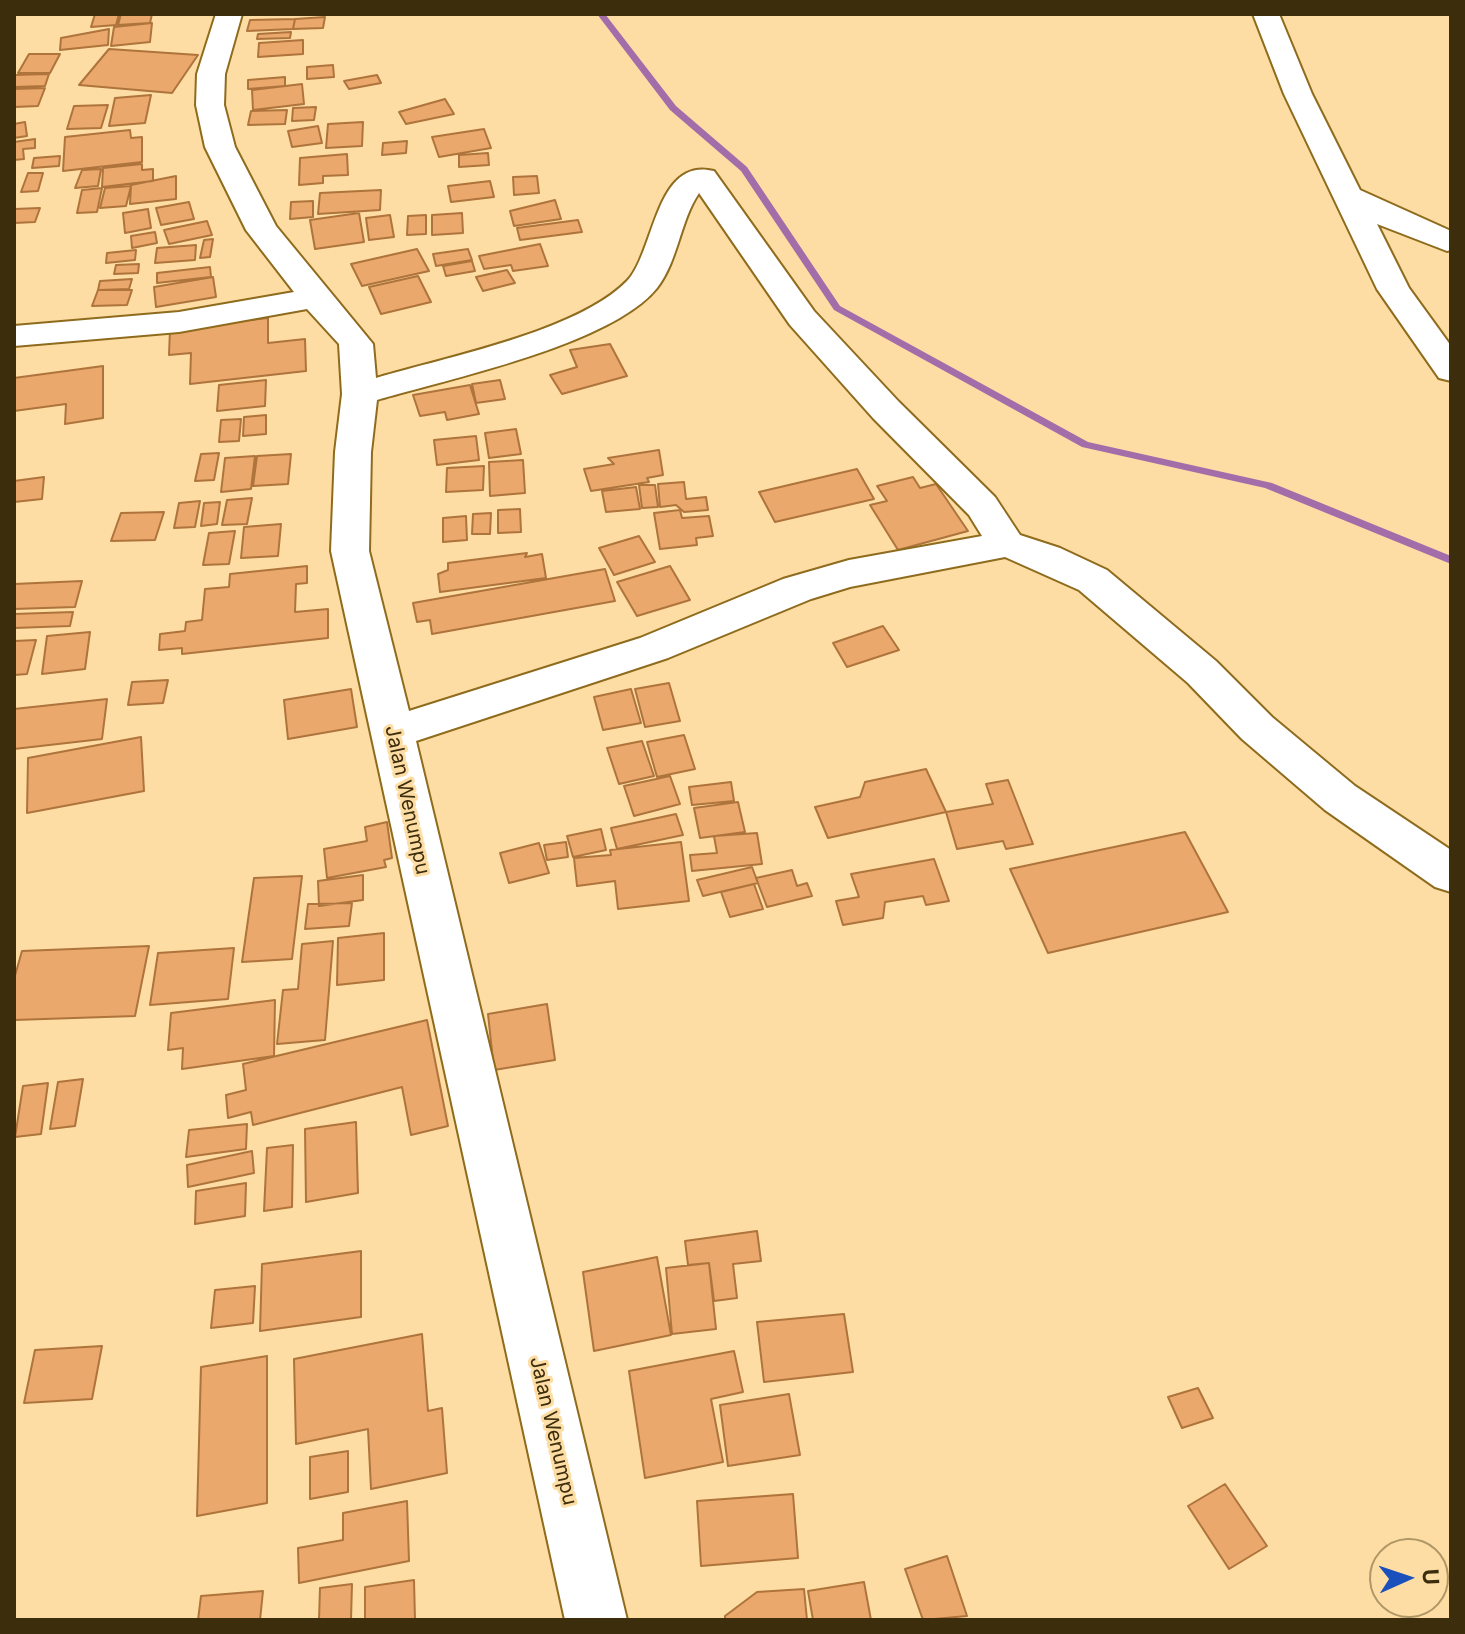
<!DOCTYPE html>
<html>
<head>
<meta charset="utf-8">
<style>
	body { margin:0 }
	#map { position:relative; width:1465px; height:1634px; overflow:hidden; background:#fddda3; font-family:Inter,sans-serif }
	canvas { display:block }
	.frame { position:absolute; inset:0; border:16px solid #3c2d0d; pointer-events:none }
	.north { position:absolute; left:1369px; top:1538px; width:80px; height:80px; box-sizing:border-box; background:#fddda3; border:2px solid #b09767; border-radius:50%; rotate:87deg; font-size:22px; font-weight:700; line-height:32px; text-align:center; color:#3c2d0d }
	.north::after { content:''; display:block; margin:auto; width:28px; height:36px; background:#1a50bc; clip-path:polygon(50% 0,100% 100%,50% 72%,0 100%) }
</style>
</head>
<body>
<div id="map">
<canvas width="1465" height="1634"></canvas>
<div class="frame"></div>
<div class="north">U</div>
</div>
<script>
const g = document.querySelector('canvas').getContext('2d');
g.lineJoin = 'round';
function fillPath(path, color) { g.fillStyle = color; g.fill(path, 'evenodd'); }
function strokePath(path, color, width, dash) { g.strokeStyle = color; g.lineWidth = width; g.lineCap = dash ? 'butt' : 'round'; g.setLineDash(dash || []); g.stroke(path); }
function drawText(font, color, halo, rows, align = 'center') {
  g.font = font + ' Inter,sans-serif'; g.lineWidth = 6; g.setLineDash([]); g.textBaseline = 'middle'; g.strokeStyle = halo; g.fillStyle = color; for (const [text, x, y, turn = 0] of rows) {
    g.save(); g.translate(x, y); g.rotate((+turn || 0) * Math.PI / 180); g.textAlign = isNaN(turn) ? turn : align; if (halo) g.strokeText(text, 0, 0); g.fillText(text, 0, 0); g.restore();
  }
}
fillPath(new Path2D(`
	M597,14H605L676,106L747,167L840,306L1088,442L1272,483L1451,556V564L1265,488L1082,447L834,310L741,171L670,110Z`), '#a36daa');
const building = new Path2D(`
	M95,14H119L116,25L91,27Z
	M121,14H152L150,23L118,25Z
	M325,17L323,28L293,29L295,19Z
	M295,19L293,29L247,31L250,20Z
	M152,23L150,42L111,46L114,27Z
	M109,29L108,45L60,50L61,38Z
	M291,32L290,38L257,39L258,34Z
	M303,40V54L258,57L259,43Z
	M109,49L198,55L172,93L79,85Z
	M29,54H60L50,73H18Z
	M333,65L334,77L307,79V67Z
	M49,74L45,86L14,87V75Z
	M377,75L381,83L349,89L344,81Z
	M285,77V86L248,89V80Z
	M302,84L304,104L253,110L252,90Z
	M45,88L38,106L14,107V89Z
	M151,95L145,123L109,126L115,98Z
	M445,99L454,114L406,124L399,112Z
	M108,105L101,128L67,129L74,106Z
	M316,107L314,120L292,121L293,108Z
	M287,110L285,124L248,125L251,111Z
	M25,122L27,136L14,138V124Z
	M363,122L362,146L326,148L328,124Z
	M318,126L322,143L292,147L288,131Z
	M484,129L491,148L439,157L432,137Z
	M130,130L131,138L142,137V162L63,171L65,137Z
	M35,139V148L23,149L24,159L14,160V142Z
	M407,141L406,153L382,155L383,143Z
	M488,153L489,165L459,167V155Z
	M347,154L348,175L323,176V183L299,185L300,158Z
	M60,156L59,166L32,168L34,158Z
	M142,164V170L153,169V181L102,187L103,168Z
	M101,169L98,186L75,188L82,170Z
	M28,173H43L38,191L21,192Z
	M176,176V199L130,204L131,185Z
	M537,176L539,193L514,195L513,177Z
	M490,181L494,197L451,202L448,186Z
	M131,186L126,206L100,208L105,188Z
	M102,188L97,212L77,213L82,190Z
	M381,190L380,210L318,214L320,193Z
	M555,200L561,219L514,226L510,211Z
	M313,201V217L290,219L291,202Z
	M189,202L194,219L161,225L156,208Z
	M40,208L35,222L14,223V209Z
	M148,209L151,228L125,233L123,213Z
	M359,213L364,242L315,249L310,220Z
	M462,213L463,233L432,235V215Z
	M390,215L394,237L369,240L366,218Z
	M426,215V234L407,235L408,216Z
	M578,220L582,232L520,240L517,228Z
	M207,221L212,235L169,244L164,230Z
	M155,232L157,243L132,248L131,236Z
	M213,239L210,257L200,258L204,240Z
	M540,244L548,266L513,271L511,265L484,269L479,256Z
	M196,245L195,260L155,263L157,248Z
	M417,249L429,271L362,286L351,264Z
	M468,249L472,260L436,266L433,254Z
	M136,250L135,260L106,263L107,253Z
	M472,261L475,271L446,276L443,266Z
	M139,264L138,273L114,274L116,265Z
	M210,267L211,277L157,283V273Z
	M507,270L515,283L483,291L476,277Z
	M418,276L431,302L381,314L369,287Z
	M213,277L216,297L156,307L154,287Z
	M132,279L129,289L98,290L100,281Z
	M98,290H132L127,305L92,306Z
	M268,318V343L305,339L306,371L190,384L191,353L169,355L170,329Z
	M610,344L627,376L562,394L550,375L577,367L570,350Z
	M103,366V418L65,424L66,404L14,411V378Z
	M266,380L265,406L217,411L219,385Z
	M500,380L505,399L476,403L472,384Z
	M470,385L479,414L447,420L445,412L420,416L413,395Z
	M266,415V434L243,436L244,417Z
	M241,419L239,441L219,442L221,420Z
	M516,429L521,454L489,458L485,433Z
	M476,436L479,460L437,465L434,440Z
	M659,450L663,475L647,478L649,482L591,491L584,469L614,464L608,458Z
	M219,453L214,480L195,481L201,454Z
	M291,454L288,484L253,486L257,456Z
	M255,456L251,489L221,492L225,458Z
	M523,460L525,493L490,496L489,462Z
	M484,466L483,490L446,492L447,468Z
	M857,469L874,499L775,522L759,492Z
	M44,477L42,499L14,502V481Z
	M913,477L920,488L936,484L968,531L898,550L870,505L887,501L877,486Z
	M684,482L686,499L706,497L708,510L684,512L676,505L660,507L658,484Z
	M639,485H655L658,507L642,508Z
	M636,487L640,509L606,512L602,491Z
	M252,498L247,524L222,525L227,500Z
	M200,501L195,527L174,528L179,503Z
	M220,502L217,524L201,526L204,503Z
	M520,509L521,532L498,533V510Z
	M680,510L682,518L709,516L713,536L696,538L697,545L660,549L654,513Z
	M164,512L155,540L111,541L121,513Z
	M491,513L490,534H472L473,514Z
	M466,516L467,540L443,542V518Z
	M281,524L278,556L241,558L244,527Z
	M235,531L229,564L203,565L209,533Z
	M639,536L655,562L614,575L599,548Z
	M527,553L525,557L542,554L546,578L440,592L438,574L448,570V563Z
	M307,566V583L296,584L295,612L328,609V638L182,654V648L159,650L160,634L185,631L186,622L202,620L205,589L229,587L230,574Z
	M670,566L690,600L637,616L617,582Z
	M605,569L615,601L432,634L430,620L417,622L413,603Z
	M82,581L75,607L14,609V584Z
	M73,612L70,626L14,628V614Z
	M883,626L899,650L847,667L833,643Z
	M90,632L85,669L42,674L47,636Z
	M36,640L27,674L14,675V641Z
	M168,680L163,703L128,705L132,682Z
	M669,683L680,721L645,727L635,689Z
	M351,689L357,727L288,739L284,700Z
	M631,689L641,723L603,730L594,697Z
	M107,699L102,739L14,749V709Z
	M684,735L695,769L657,777L647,742Z
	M141,737L144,791L27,813L28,758Z
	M642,741L654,776L619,784L607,748Z
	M926,769L946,812L828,838L815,807L860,797L865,782Z
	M670,776L680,804L634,816L624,786Z
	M1008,780L1033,844L1006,849L1003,841L957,849L946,812L993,804L986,784Z
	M731,782L734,801L692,805L689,787Z
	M738,802L745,832L700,838L694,808Z
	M676,814L683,835L617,849L611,828Z
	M387,822L392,858L384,860L386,867L327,878L324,849L367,841L365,827Z
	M601,829L606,850L573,857L567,836Z
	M1185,832L1228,912L1048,953L1010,869Z
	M757,833L762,864L692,871L690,855L717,853L714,836Z
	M566,842L568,857L547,860L544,845Z
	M681,842L689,901L618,909L615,881L577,886L574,858L611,855L610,850Z
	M539,843L549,873L509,883L500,853Z
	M934,859L949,901L926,905L923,896L885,902L883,918L843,925L836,901L859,897L851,874Z
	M752,867L758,883L703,896L697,880Z
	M792,870L797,886L807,883L812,896L767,907L756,878Z
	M363,875V900L319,906L318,881Z
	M302,876L292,959L242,962L254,878Z
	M754,884L763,909L730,917L721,892Z
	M352,903L349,926L305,929L308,904Z
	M384,933V980L337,985L338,938Z
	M333,941L325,1040L277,1044L283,990L298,989L302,944Z
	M149,946L135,1016L14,1020V979L22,951Z
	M234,948L228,999L150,1005L158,953Z
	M275,1000L274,1056L182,1069L183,1048L168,1050L171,1013Z
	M547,1004L555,1060L494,1070L488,1014Z
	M427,1020L448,1126L411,1135L402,1087L253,1125L251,1112L228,1118L226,1095L246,1090L243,1064Z
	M83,1079L75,1126L50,1129L58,1082Z
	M48,1083L41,1134L15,1137L23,1086Z
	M356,1122L358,1193L306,1202L305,1129Z
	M247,1124L246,1149L186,1157L189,1130Z
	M293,1145L292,1207L264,1211L267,1148Z
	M252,1151L254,1173L188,1187L187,1165Z
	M246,1183L245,1216L195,1224L196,1191Z
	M757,1231L761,1261L733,1264L737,1298L714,1301L709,1263L688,1265L685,1241Z
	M361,1251V1317L260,1331L262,1264Z
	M657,1257L671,1335L594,1351L583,1272Z
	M709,1263L716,1329L672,1334L666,1268Z
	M255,1286L253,1323L211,1328L215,1290Z
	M844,1314L853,1372L764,1382L757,1322Z
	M422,1334L428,1411L442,1408L447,1473L371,1489L368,1429L296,1444L294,1359Z
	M102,1346L92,1399L24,1403L35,1350Z
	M734,1351L743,1392L711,1399L723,1462L645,1478L629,1371Z
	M267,1356V1503L197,1516L201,1367Z
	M1198,1388L1213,1418L1182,1428L1168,1397Z
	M789,1394L800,1455L728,1466L720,1405Z
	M348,1451V1492L310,1499V1457Z
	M1225,1484L1267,1546L1229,1569L1188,1506Z
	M793,1494L798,1558L701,1566L697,1501Z
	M407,1501L409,1561L299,1583L298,1548L343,1540V1513Z
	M947,1556L967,1616L923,1620L905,1569Z
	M414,1580L415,1620H365V1587Z
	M864,1582L871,1620H813L808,1591Z
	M352,1584L351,1620H319L320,1588Z
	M804,1589L807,1620H725V1616L757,1592Z
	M263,1591L260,1620H198L201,1596Z`);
fillPath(building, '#eaa86d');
strokePath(building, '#ae743c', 2);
const street = new Path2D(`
	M216,14H242L225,74L224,105L235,147L276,226L373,344L376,378C446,357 577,332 627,281C655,252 655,156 714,171L814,311L899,402L995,497L1020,535L1060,548L1107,570L1216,661L1272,717L1355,786L1451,850V892L1435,887L1325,810L1242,739L1188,683L1079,590L1005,557L850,587L811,599L668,658L416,741L627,1620H565L331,551L335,452L342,394L339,344L307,309L179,332L14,346V326L179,312L294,292L246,230L205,147L196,105L197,74ZM699,193L790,325L873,418L969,515L982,536L849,560L783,579L640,638L409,711L369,551L371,452L377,400C448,379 611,345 657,288C678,261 680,221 699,193Z
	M1253,14H1279L1312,94L1360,190L1451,231V250L1447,251L1377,224L1409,288L1451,346V381L1439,378L1377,289L1284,94Z`);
strokePath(street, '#8f6b1d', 4);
fillPath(street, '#fff');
drawText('20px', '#3c2d0d', '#fddda3', [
	["Jalan Wenumpu",407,800,78],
	["Jalan Wenumpu",553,1431,77]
]);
</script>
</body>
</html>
